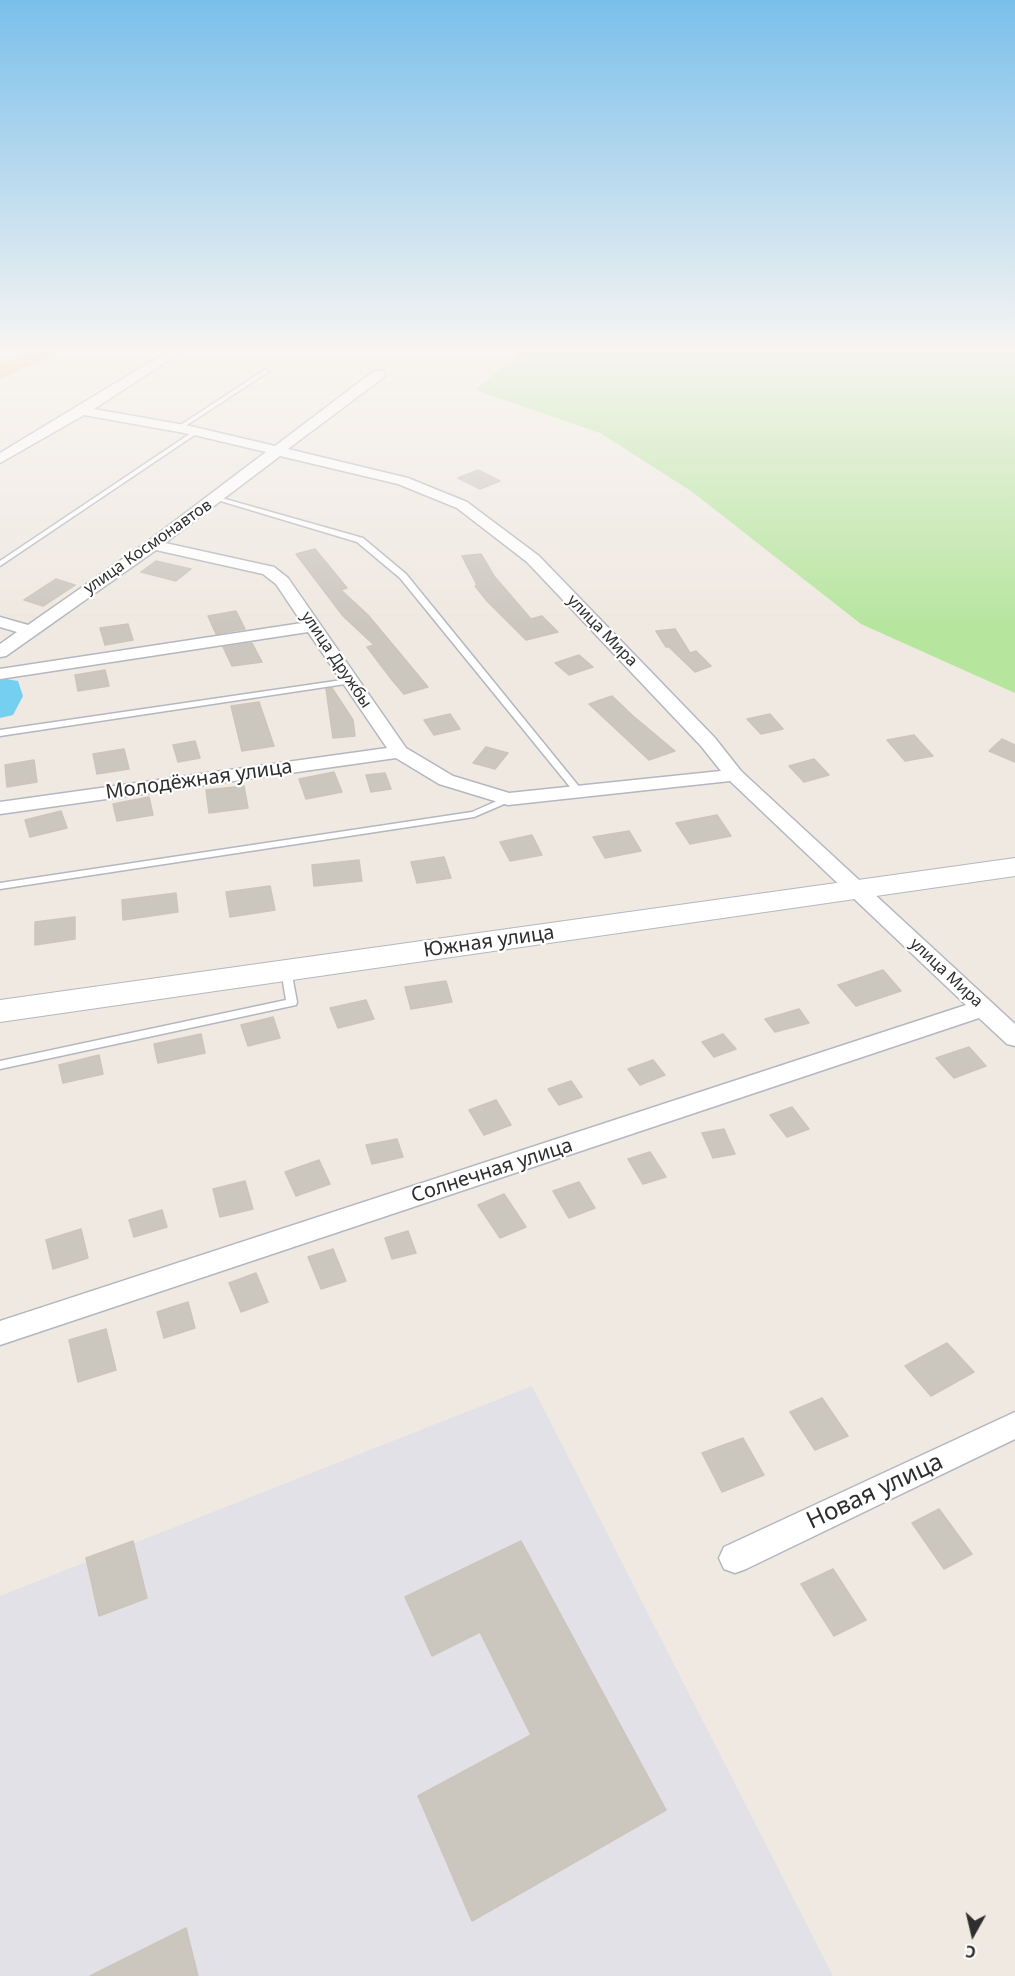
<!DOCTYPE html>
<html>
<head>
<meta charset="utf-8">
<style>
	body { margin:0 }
	#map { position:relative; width:1015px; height:1976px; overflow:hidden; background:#efe9e1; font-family:"Noto Sans",sans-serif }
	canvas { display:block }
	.north { position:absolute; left:943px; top:1904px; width:60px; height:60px; -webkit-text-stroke:4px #fff; paint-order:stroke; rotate:188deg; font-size:16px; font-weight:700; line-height:24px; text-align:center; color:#2e2e2e }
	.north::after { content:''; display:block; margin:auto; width:21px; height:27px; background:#2e2e2e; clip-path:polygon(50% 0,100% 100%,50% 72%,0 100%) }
</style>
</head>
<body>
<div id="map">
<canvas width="1015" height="1976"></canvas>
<div class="north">С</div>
</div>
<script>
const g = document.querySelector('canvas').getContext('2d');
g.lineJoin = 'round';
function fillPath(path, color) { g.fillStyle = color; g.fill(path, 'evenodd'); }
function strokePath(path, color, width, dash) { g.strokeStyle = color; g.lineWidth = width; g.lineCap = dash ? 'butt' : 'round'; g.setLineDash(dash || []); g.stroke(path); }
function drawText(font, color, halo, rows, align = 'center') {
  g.font = font + ' "Noto Sans",sans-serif'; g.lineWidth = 4.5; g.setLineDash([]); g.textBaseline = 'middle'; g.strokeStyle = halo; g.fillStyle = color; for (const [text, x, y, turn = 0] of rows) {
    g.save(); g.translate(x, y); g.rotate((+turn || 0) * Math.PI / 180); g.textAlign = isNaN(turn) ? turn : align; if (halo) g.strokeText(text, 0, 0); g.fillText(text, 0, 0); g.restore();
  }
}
fillPath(new Path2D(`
	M532,1386L833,1976H0V1596Z`), '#e3e1e8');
fillPath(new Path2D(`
	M522,350H1015V693L861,624L691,491L600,433L475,390Z`), '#b6e59e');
fillPath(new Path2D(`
	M0,678L18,681L23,696L13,715L0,718Z`), '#75cff0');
const building = new Path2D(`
	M478,470L500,481L480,489L458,478Z
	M315,549L347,588L341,590L368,615L428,687L404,694L392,680L367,647L374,645L343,616L296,554Z
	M481,554L494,576L531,619L542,616L558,632L526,640L487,601L475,586L477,585L462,556Z
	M156,561L191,569L176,581L141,572Z
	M56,579L75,585L43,606L24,600Z
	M236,611L245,629L216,634L208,616Z
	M128,624L133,640L105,645L100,628Z
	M675,629L690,653L696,651L711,666L695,672L669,647H666L656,631Z
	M252,643L262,662L232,666L223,647Z
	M579,655L593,667L569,675L555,663Z
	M105,670L109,686L78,691L75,675Z
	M332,688L353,720L355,736L333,738L326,689Z
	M612,696L633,716L675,751L649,760L589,704Z
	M259,702L274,746L242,751L231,706Z
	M450,714L460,729L434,735L424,720Z
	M770,714L783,729L761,734L747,719Z
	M914,735L933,756L905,761L887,740Z
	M1002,739L1015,745V762L989,751Z
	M195,741L200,758L178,762L173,745Z
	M486,747L508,753L495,769L473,763Z
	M124,749L129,769L97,774L93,754Z
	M814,759L829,775L804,782L789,766Z
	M34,760L37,782L7,787L5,765Z
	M334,772L342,792L306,799L299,779Z
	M385,773L391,789L371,792L366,775Z
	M244,786L248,808L209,813L206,790Z
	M149,797L153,815L117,821L113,804Z
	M61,811L67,828L30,837L25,820Z
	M717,815L731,836L690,844L676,823Z
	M629,831L641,851L605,858L593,837Z
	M532,835L542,855L510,861L500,842Z
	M444,857L451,878L417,883L411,862Z
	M359,860L362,881L314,886L312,865Z
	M270,886L275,910L230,917L226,892Z
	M176,893L178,912L123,920L122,900Z
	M75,917V939L35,945V922Z
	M883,970L901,991L856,1006L838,985Z
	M446,981L452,1002L411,1009L405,987Z
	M366,1000L374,1019L338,1028L330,1008Z
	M799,1009L809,1023L775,1032L765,1019Z
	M273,1017L280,1038L248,1046L241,1025Z
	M201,1034L205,1053L158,1063L154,1044Z
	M723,1034L736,1049L714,1057L702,1042Z
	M969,1047L986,1066L954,1078L936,1058Z
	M99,1055L103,1074L63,1083L59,1065Z
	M653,1060L665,1075L640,1085L628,1069Z
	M571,1081L582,1097L559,1105L548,1089Z
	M496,1100L511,1125L484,1135L469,1110Z
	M792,1107L809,1129L787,1137L770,1115Z
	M724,1129L735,1154L713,1158L702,1133Z
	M397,1139L403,1157L372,1164L366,1145Z
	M650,1152L666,1177L643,1184L628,1159Z
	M319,1160L330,1184L296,1196L285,1172Z
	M245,1181L253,1209L220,1217L213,1189Z
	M579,1182L595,1208L569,1218L553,1191Z
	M504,1194L526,1227L500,1238L478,1205Z
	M162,1210L167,1227L134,1237L129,1220Z
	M81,1229L88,1258L53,1269L46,1240Z
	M408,1231L416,1253L392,1259L385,1238Z
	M333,1249L346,1281L321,1289L308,1257Z
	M256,1273L268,1302L241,1312L229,1283Z
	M188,1302L195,1328L164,1338L157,1312Z
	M106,1329L116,1370L78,1382L69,1340Z
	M947,1343L974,1372L931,1396L905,1366Z
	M822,1398L848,1436L815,1450L790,1412Z
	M743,1438L764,1475L722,1492L702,1453Z
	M939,1509L972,1554L944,1569L912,1523Z
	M133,1541L147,1598L99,1616L86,1558Z
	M521,1541L666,1810L472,1921L418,1796L531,1735L480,1632L432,1656L405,1597Z
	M833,1569L866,1620L834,1636L801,1584Z
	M186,1928L198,1976H90Z`);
fillPath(building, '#cbc7bf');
strokePath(building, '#cbc5ba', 1.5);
const service = new Path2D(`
	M266,369L269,371L268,372L181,429L176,428Z
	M194,431L199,432L0,566V561Z
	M214,497H218L363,538L406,574L581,789L583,791L581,793H575L400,578L357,542L214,499Z
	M349,679L353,681L352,683L0,736V730Z
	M508,796L513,799L511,801L474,817L0,889V883L472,812Z
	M286,966L291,970L297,1002L296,1005L0,1069V1061L286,1000L281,970Z`);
const minor = new Path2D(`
	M170,350H184L94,409L190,426L275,446L374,371H384L385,374L384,377L288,449L408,478L467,502L539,556L715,738L741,771L1015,1024V1046L1007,1044L979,1018L0,1345V1321L966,1005L730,781L508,805L439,784L396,758L0,814V802L387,748L308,632L0,679V669L302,623L276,584L263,574L156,550L6,656L0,657V644L17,632L0,627V617L28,625L147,542L266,452L190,434L84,415L0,463V453ZM280,456L398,484L457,508L527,562L701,746L721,771L509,793L453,776L406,748L288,578L274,567L165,543Z
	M1015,1412V1439L746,1569L735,1573L724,1569L719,1558L724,1547Z`);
const secondary = new Path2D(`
	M1015,858V876L0,1022V1000Z`);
const trunk = new Path2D(`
	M34,350H58L55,354L0,378V365Z`);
strokePath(service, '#b4b7c1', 3);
strokePath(minor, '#b4b7c1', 3);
strokePath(secondary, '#b4b7c1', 2);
strokePath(trunk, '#c9c9c9', 2);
fillPath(service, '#fff');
fillPath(minor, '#fff');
fillPath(secondary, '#fff');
fillPath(trunk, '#f8ba60');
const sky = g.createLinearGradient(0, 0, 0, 626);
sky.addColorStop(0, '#7abfeb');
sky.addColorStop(0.56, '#f8f5f2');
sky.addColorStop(1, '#f8f5f200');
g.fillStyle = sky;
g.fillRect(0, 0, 1015, 626);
drawText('16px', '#2e2e2e', '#fff', [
	["улица Космонавтов",148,547,-35],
	["улица Мира",602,631,46],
	["улица Дружбы",336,660,56],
	["улица Мира",946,973,43]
]);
drawText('20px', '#2e2e2e', '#fff', [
	["Молодёжная улица",199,780,-8],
	["Южная улица",489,942,-8],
	["Солнечная улица",492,1171,-18]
]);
drawText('24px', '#2e2e2e', '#fff', [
	["Новая улица",875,1492,-25]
]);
</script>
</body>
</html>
